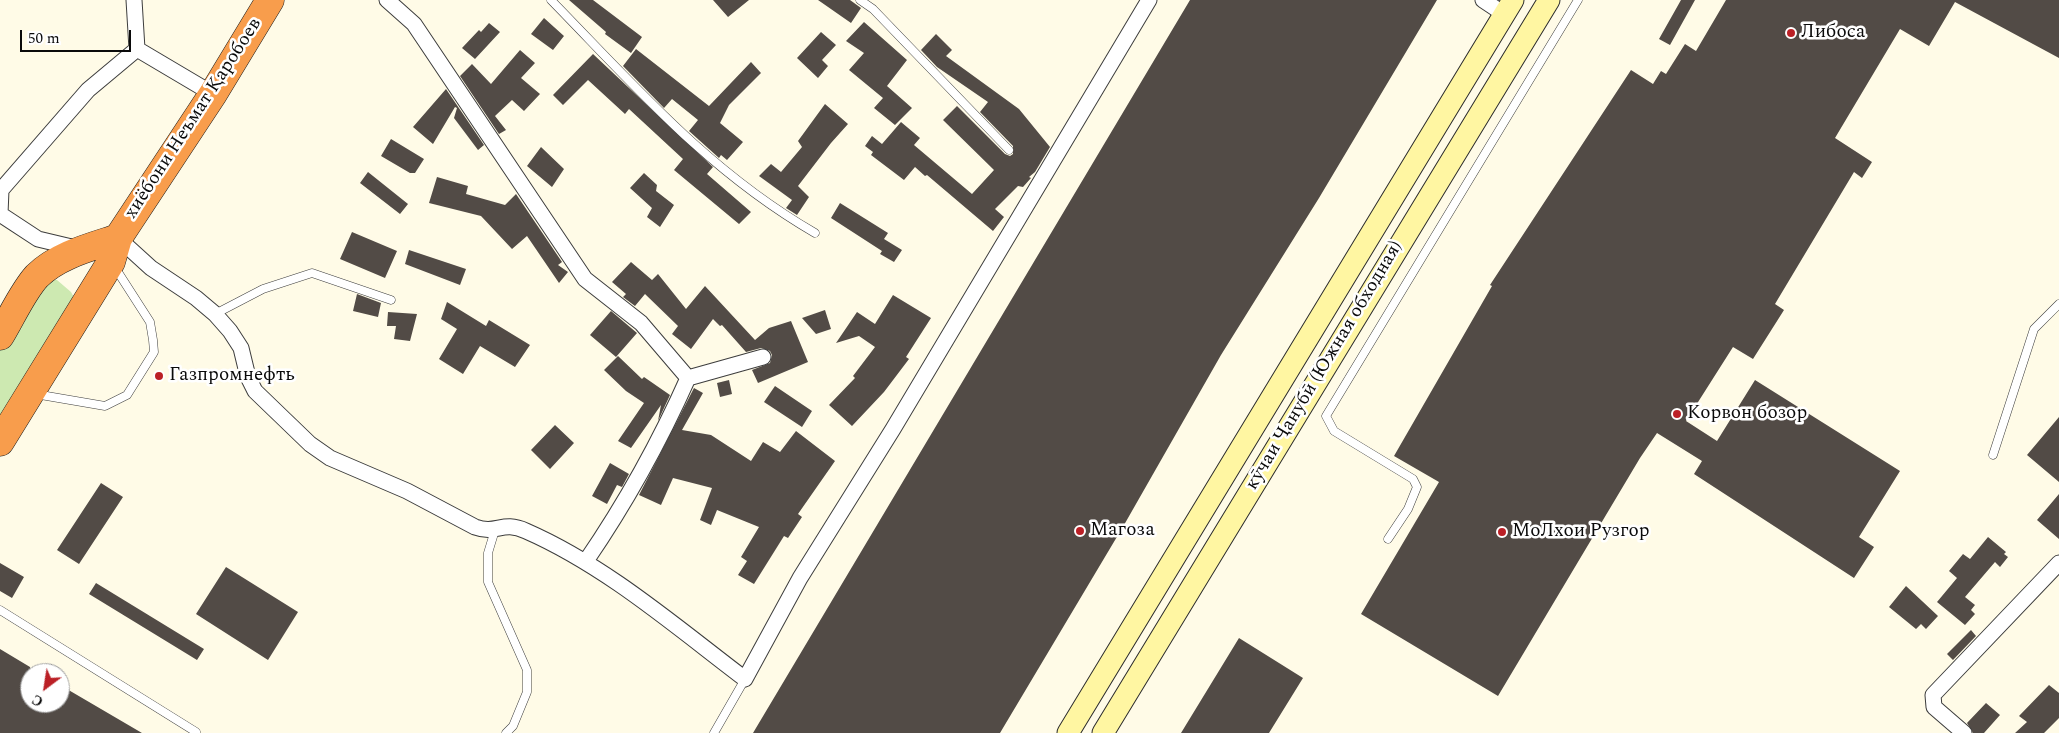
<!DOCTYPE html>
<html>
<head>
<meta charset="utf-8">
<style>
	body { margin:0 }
	#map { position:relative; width:2059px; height:733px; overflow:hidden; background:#fffbe7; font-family:Spectral,serif }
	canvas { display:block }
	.north { position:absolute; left:20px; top:663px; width:50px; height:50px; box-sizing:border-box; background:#fff; border:1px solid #9d9d9d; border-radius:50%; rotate:211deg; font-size:14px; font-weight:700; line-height:20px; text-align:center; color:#0a0a0a }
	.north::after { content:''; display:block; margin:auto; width:18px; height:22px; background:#bb2026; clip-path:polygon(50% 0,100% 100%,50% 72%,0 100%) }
	.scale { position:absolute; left:20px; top:30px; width:111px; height:22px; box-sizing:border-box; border:2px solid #0a0a0a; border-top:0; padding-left:6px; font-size:15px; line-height:18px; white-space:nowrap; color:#0a0a0a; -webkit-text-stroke:4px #fff; paint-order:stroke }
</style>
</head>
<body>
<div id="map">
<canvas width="2059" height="733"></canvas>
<div class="north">С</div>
<div class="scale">50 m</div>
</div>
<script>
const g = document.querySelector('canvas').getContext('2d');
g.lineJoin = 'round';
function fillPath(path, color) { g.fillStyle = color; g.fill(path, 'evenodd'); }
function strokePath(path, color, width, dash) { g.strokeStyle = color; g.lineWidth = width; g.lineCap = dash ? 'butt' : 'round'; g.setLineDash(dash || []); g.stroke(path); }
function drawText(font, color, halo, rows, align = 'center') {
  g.font = font + ' Spectral,serif'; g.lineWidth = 5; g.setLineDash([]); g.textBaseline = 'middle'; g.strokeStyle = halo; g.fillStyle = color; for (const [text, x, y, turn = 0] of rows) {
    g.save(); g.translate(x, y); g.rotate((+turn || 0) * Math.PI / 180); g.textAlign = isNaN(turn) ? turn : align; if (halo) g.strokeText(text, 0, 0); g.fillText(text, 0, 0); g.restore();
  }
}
fillPath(new Path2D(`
	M39,280H57L71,292L76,301L0,428V345Z`), '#cde9b1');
fillPath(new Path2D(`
	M569,0H593L642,37L631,53L605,34L606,32Z
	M713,0H749L728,17Z
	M818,0H850L861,8L851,23Z
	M1190,0H1437L1319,198L1221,355L1124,525L1000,733H753Z
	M1681,0H1695L1670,45L1659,39Z
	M1726,0H2059V58L1955,2L1929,46L1900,29L1835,138L1872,162L1862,178L1854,172L1775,304L1784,310L1753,359L1733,347L1686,421L1717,441L1755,380L1900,471L1859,537L1874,547L1854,578L1694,474L1702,461L1657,433L1640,458L1498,696L1361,614L1439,482L1394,456L1492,286L1490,285L1631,70L1653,84L1661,71L1666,74L1685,44L1696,51Z
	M544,18L564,36L553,50L531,34Z
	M864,22L907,60L887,86L912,108L895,125L874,108L883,98L849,70L864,53L846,41Z
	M489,23L500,32L475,59L462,48L479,30L481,32Z
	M821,32L836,45L822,60L828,66L818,78L797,58Z
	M936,34L952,50L946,56L1019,109L1050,147L1035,172L1029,177L1031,178L1023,187L1018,186L995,209L1004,217L993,231L927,175L925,176L915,167L904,180L871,155L873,152L865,146L872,136L882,144L901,122L920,138L914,145L972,194L994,170L943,120L957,106L1005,154L1010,156L1013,154V146L980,112L988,102L937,67L921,50Z
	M636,49L709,106L751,62L761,73L729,105L720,123L743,142L727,160L721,155L719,158L689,131L698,120L672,99L664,108L623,66Z
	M520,50L535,63L521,78L540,94L524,111L512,100L495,116L506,130L499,134L460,76L472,64L491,84Z
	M593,54L713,167L707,174L751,212L739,224L674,170L683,159L629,109L625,114L588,80L563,105L553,95Z
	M446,89L484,145L478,150L454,118L457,108L455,107L433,144L413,127Z
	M825,104L848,124L831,143L798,186L809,197L797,215L786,208L792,200L759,176L771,164L781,172L802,147L798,141Z
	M391,139L424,159L415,173H410L381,156Z
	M541,147L564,169L552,187L527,166Z
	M368,172L408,204L400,214L360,183Z
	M644,173L657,185L656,191L674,205L660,227L647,217L652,208L630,188Z
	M437,177L468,186L466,194L505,205L516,194L562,262L558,265L568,272L559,283L527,236L512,249L481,216L429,203Z
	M840,203L888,233L884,239L902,250L894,262L880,254L882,251L831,218Z
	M352,232L397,251L385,278L340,259Z
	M409,250L466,269L460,285L405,264Z
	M631,262L652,280L658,274L686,309L705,286L755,340L769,328L791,321L808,362L758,383L752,370L770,363L772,355L770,351L761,348L746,352L722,325L720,326L713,319L691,349L672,334L678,326L645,294L635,306L623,297L626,294L612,282Z
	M357,294L381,303L378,317L353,311Z
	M893,295L931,318L906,357L909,359L884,392L852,426L829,405L855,378L853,376L875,347L859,336L836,343L857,312L875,324Z
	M447,302L486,326L489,320L530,345L515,367L480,346L463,374L439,359L457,329L441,319Z
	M825,310L831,329L816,334L802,318Z
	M611,311L637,333L616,357L590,335Z
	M388,312L417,314L410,341L394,339L396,326H387Z
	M618,356L642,379L644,377L670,395L658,421L661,405L631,448L618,441L644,403L626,391L604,370Z
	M729,380L732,394L720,397L717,383Z
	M775,386L812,411L802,427L764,402Z
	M694,388L703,393L682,430L711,435L751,461L763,442L780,452L796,431L835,461L798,514L802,517L788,538L784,536L754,584L738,575L747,561L741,557L759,527L717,510L711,525L700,520L712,488L673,478L661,505L639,495Z
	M2059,417V482L2027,455Z
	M555,425L574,443L550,469L531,450Z
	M610,463L629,474L622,487L617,485L607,504L592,496Z
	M101,483L123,497L79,564L57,550Z
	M2059,494V539L2037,520Z
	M1988,537L2006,552L2004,554L2008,557L2000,567L1995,562L1965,597L1975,605L1971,610L1975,614L1965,625L1937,602L1957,578L1949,571L1963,554L1970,559Z
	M0,563L24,577L12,598L0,591Z
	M226,567L298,612L268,660L196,614Z
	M96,583L204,649L197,660L89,594Z
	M1906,586L1938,616L1926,629L1921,624L1916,629L1889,607Z
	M1971,630L1976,636L1953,660L1947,654Z
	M1239,638L1303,678L1269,733H1181Z
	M0,649L30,667V703H60V685L142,733H0Z
	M2049,685L2059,693V718L2044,733H2015L2027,722L2019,716Z
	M1986,703L2000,715L1984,733H1973L1967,723Z`), '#524b46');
const lane = new Path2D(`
	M551,0C636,87 708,171 815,233
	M860,0L873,9L1009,150
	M215,314L263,289L312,273L391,300
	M35,394L105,406L127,395L154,352L153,340L150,322L114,266
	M1993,455L2034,329L2059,304
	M495,530L488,553V582L527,670V692L513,726L506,733
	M1388,539L1408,509L1417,487L1413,479L1334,431L1326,416L1578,0
	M0,610L196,732
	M714,733L745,679`);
const street = new Path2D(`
	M134,0L137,49L213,94
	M387,0L414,24L585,279L641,323L688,378
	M1483,0L1504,14
	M118,238L151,268L196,298L215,314L230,331L241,348L248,377L255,391L310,444L330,458L407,491L475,527C497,535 502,520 526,531C606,566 675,626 745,679L800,578L893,429L1149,0
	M80,249L38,239L0,214L1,190L88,90L137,49
	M586,561C625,504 660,441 688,378L763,357
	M1964,733L1934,707L1933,695L2059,563`);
const secondary = new Path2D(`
	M1068,733L1513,0
	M1103,733L1549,0`);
const highway = new Path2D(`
	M0,336C11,318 23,291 37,276C58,255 91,247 118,238
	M0,442L111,262L118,238L213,94L270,0`);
strokePath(lane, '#3d3d3d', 9);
strokePath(street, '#3d3d3d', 17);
strokePath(secondary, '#2c2c2c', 23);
strokePath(highway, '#1b1b1b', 29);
strokePath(lane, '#fff', 8);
strokePath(street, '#fff', 15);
strokePath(secondary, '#fff6a2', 21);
strokePath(highway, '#f89d4c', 28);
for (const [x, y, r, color] of [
	[1791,33,5,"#bb2026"],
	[159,376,5,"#bb2026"],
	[1677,414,5,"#bb2026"],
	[1080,531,5,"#bb2026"],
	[1502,532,5,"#bb2026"]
]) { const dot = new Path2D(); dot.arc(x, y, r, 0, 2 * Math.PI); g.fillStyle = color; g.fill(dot); strokePath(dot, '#fff', 2); }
drawText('19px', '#0a0a0a', '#fff', [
	["Либоса",1801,33],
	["Газпромнефть",169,376],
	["Корвон бозор",1687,414],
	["Магоза",1090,531],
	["МоЛхои Рузгор",1512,532]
], 'left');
drawText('19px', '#0a0a0a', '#fff', [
	["хиёбони Неъмат Қаробоев",194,119,-57],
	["кӯчаи Ҷанубӣ (Южная обходная)",1325,366,-59]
]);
</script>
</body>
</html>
